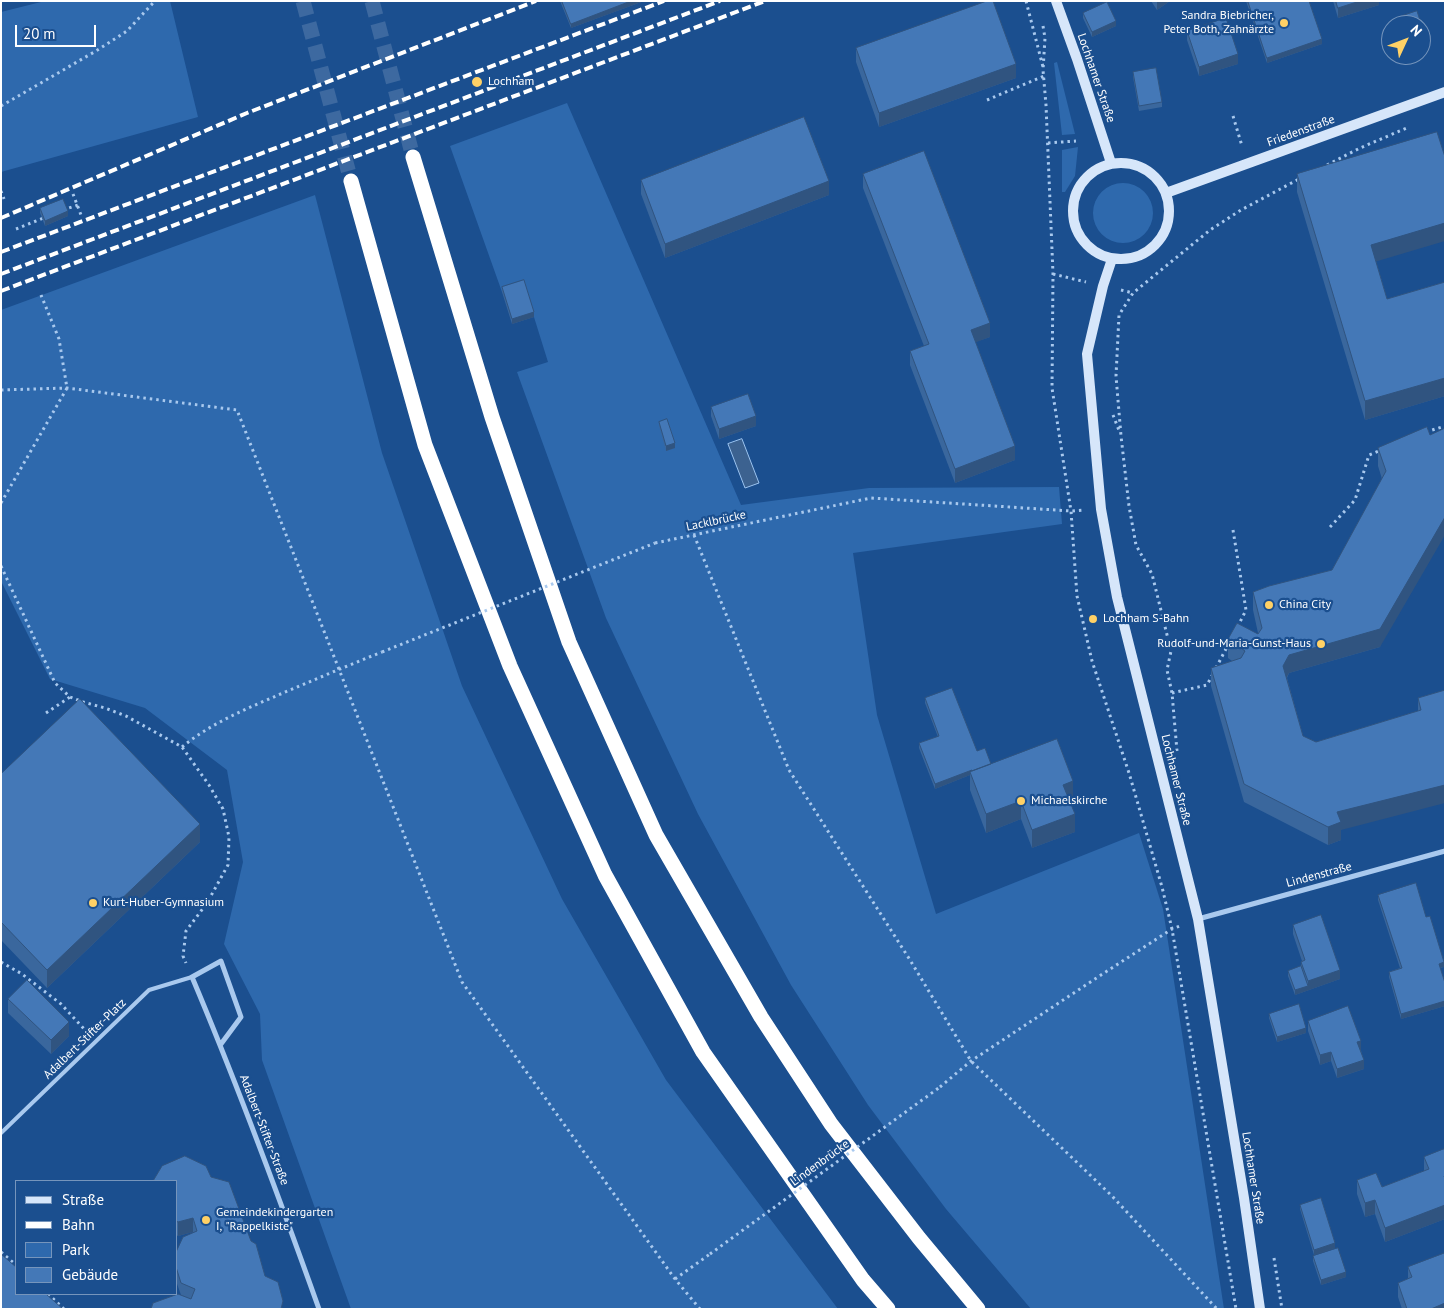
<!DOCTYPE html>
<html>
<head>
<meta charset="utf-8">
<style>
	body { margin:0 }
	#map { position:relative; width:1446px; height:1310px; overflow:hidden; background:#1b4f8f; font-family:"PT Sans",sans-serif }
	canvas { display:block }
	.frame { position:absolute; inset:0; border:2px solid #fff; pointer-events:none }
	.legend { position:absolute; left:15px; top:1180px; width:162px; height:115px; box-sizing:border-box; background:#1b4f8f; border:1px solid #7695bc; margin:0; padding:6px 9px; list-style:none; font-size:15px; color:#fff }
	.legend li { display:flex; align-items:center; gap:10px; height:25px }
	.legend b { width:25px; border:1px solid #7695bc }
	.north { position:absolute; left:1381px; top:15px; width:50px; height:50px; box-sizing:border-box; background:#1b4f8f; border:1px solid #7695bc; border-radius:50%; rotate:47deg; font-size:14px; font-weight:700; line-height:20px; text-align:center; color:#fff }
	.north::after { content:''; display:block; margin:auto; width:18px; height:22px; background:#ffd166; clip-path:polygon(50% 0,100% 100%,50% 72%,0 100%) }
	.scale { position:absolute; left:15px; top:25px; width:81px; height:22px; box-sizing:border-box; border:2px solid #fff; border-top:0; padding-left:6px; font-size:15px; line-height:18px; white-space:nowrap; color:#fff; -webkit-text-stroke:4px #1b4f8f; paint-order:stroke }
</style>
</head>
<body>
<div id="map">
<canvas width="1446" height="1310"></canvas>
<div class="frame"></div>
<ul class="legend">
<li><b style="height:6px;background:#d6e6fa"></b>Straße</li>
<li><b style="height:6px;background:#fff"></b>Bahn</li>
<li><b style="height:14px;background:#2e69ad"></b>Park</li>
<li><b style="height:14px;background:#4478b7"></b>Gebäude</li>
</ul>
<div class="north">N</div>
<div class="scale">20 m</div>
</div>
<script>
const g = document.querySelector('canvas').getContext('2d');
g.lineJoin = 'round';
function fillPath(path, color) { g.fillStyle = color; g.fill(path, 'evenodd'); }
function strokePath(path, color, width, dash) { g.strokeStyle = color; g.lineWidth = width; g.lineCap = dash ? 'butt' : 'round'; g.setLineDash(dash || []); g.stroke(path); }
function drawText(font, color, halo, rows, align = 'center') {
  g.font = font + ' "PT Sans",sans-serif'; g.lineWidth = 4.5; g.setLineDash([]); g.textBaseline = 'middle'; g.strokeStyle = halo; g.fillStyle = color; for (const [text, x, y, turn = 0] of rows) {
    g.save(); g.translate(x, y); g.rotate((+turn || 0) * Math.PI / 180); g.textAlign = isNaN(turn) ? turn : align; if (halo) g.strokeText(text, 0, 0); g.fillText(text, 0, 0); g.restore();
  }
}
fillPath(new Path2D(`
	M45,1H170L198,117L1,172V12Z
	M1057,62L1075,134L1062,135L1054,63Z
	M567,103L741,505L869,488L1059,487L1062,524L853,553L877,715L936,914L1139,833L1163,909L1224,1309H1031L946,1209L868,1105L791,985L698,814L606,618L517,372L548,362L524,285L502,292L450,146Z
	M1078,147L1075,176L1065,192H1062V150Z
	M1093 213a30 30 0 1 1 60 0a30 30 0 1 1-60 0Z
	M315,195L382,453L462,686L562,899L666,1080L838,1309H351L262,1060L260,1014L224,944L243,862L227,770L145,708L50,679L1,581V310Z`), '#2e69ad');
const water = new Path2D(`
	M742,439L759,483L745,488L728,444Z`);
fillPath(water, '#3c6290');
strokePath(water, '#9cc4f0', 1);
strokePath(new Path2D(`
	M303,1L351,181
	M372,1L413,157`), '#3d69a0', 15, [15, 8]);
strokePath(new Path2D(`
	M1026,1L1043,67
	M1043,26L1045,38L1043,70L1046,105L1053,274L1052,388L1071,511L1077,596L1092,661L1129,773L1162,887L1172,929L1236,1309
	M987,100L1044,76
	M1,106L96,51L127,31L153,3V1
	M1233,116L1242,146
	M1048,143L1076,141
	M1327,165L1360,148L1409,127
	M1,191L4,199
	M73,194L81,215
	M63,210L78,205
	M16,229L46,217
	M1053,274L1086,282
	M1121,290L1133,293
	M1,390L67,388L237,410L462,982L675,1279L700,1309
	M1113,415L1120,433
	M1426,432L1445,426
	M1,503L67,388L59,339L41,295
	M1330,527L1355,500L1369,455L1381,450
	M1233,530L1246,610L1238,626
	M694,535L789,770L910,960L971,1061L1112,1196L1217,1309
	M655,543L871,498L1071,511L1084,510
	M1,566L55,683L70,697L83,702L105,708L126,716L182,747L209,785L223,809L229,837L228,865L207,903L186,931L183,956L186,963
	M1216,668L1229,643
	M1172,693L1207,685L1213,674
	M46,713L70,697
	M182,747C211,723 248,708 283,693C316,679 349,665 382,652
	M1177,751L1172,693L1167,670L1171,651L1152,574L1136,545L1129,506L1121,436L1116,376L1119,315L1133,293L1210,230L1241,210L1299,179
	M1,962L22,974L61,1004L86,1031
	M940,1087L971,1061L1101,975L1172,929L1180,926
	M1,1252L16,1265
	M1274,1258L1282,1309
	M675,1279L710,1254
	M48,1294L64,1309`), '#a9c9ee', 3, [2.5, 4]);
strokePath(new Path2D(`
	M1,1133L149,990L192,977`), '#a9c9ee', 4);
strokePath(new Path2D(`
	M1198,919L1445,851
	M221,1044L241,1017L221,961L192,977C238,1086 279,1197 319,1309`), '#a9c9ee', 5);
strokePath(new Path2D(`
	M1056,1L1077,59L1111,163
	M1073 211a48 48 0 1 1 96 0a48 48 0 1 1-96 0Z
	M1166,193L1445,92
	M1112,259L1103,286L1087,354L1101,509L1117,597L1198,919L1244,1198L1260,1309`), '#d6e6fa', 10);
strokePath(new Path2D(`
	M413,157L492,417L569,642L656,835L761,1017L831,1124L919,1238L978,1309
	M351,181L425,445L510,666L605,875L703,1052L863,1280L888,1309`), '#fff', 15);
strokePath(new Path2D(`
	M1,218L247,113L536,1
	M1,252L664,1
	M1,274L720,1
	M1,291L765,1`), '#fff', 4, [9, 4]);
strokePath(new Path2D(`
	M382,652L655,543
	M710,1254L940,1087`), '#a9c9ee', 3, [2.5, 4]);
fillPath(new Path2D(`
	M560,1H644L571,28Z
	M1151,1H1170L1157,10Z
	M1246,1H1309L1322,44L1267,63Z
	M1333,1H1379V5L1338,18Z
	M1083,13L1116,26L1092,37L1083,18Z
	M1187,31L1238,64L1199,76L1187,40Z
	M856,48L1016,78L879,127L856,62Z
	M1133,72L1162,102V107L1139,111L1133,77Z
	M863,174L990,337L975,342L1015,460L955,483L910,365V351L924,346L863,188Z
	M1297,174L1376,262L1387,299L1445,282V396L1365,420L1297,192Z
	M641,180L829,195L665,258L641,194Z
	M40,208L68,216L45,226L40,213Z
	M502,287L534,317L512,324L502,292Z
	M711,407L756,426L719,439L711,416Z
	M659,422L675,448L666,451L659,426Z
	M1427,427L1380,647L1289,673L1287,678L1303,736L1316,742L1418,711V698L1445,690L1341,830V840L1328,845L1244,802L1211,686V668L1232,661L1228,658V639L1258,634V633L1253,610V592L1332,570L1382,479L1378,466V448Z
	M925,698L977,751L991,764L1073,799L1070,801L1075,832L1032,848L1021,819L986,833L970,790V775L935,789L919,748V743L938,737L925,703Z
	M1,774L200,842L47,988L1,940Z
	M1378,895L1426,917L1444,967L1440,968L1445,983V1006L1401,1019L1389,977V972L1400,968L1378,900Z
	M1293,925L1340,979L1295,995L1288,976V971L1301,966V962L1302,961L1293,934Z
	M8,999L69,1036L51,1054L8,1013Z
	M1269,1014L1306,1033L1277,1042L1269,1018Z
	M1308,1021L1361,1050L1364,1069L1337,1078L1331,1061L1320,1065L1308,1031Z
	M1445,1152V1219L1385,1242L1375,1214L1365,1217L1357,1194V1180L1382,1187L1424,1171V1157Z
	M211,1177L251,1241L265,1276L283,1309H151L181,1295L176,1281V1252L193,1232L178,1236L176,1235V1181Z
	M1300,1205L1335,1248L1314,1255L1300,1209Z
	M1313,1256L1346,1277L1321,1285L1313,1261Z
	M1408,1267L1445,1309H1402L1398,1297V1283L1408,1279Z`), '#3a679d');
fillPath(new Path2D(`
	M631,1H644L571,28V24Z
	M1157,1H1170L1157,10Z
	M1360,1H1379V5L1338,18V8Z
	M1116,21V26L1092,37V32Z
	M1425,36V40L1421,42V37Z
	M1322,39V44L1267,63V58Z
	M1238,54V64L1199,76V67Z
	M1016,64V78L879,127V113Z
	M829,181V195L665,258V244Z
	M68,211V216L45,226V221Z
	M1445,223V241L1371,263V245Z
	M534,312V317L512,324V319Z
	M990,323V337L971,344V330Z
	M1445,378V396L1365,420V401Z
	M756,416V426L719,439V429Z
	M675,443V448L666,451V446Z
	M1015,446V460L955,483V469Z
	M1445,517V535L1380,647L1289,673L1283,684V666L1289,655Z
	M972,770V775L970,772V775L935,789V784Z
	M1445,770V803L1341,830V840L1328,845V827L1337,812Z
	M1073,781V799L1063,803V785Z
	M1021,801V819L986,833V814Z
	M1075,814V832L1032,848V830Z
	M200,824V842L47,988V970Z
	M1444,962V967L1439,968V964Z
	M1340,970V979L1295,995V990L1308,986V981Z
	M1445,1001V1006L1401,1019V1014Z
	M69,1022V1036L51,1054V1040Z
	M1306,1028V1033L1277,1042V1037Z
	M1361,1041V1050L1357,1051V1042Z
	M1331,1052V1061L1320,1065V1055Z
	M1364,1060V1069L1337,1078V1069Z
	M1375,1200V1214L1365,1217V1203Z
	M1445,1205V1219L1385,1242V1228Z
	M193,1218V1232L178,1236V1222Z
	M1335,1243V1248L1314,1255V1250Z
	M1346,1272V1277L1321,1285V1280Z
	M1445,1303V1309H1431Z`), '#305480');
const building = new Path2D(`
	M562,1H631L571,24Z
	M987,1H993L1016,64L879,113L856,48Z
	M1248,1H1309L1322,39L1267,58Z
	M1336,1H1360L1338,8Z
	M1107,2L1116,21L1092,32L1083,13Z
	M1417,11L1425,36L1421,37V25H1405L1402,16Z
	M1226,18L1238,54L1199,67L1187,31Z
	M1156,68L1162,102L1139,106L1133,72Z
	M804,117L829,181L665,244L641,180Z
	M1437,132L1445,157V223L1371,245L1387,299L1445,282V378L1365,401L1297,174Z
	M924,151L990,323L971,330L1015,446L955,469L910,351L929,344L863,174Z
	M63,199L68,211L45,221L40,208Z
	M524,280L534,312L512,319L502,287Z
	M748,394L756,416L719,429L711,407Z
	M667,419L675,443L666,446L659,422Z
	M1427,427L1430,435L1445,428V517L1380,629L1289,655L1283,666L1303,736L1316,742L1421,710L1418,698L1445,690V785L1337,812L1341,822L1328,827L1244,784L1211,668L1241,658L1245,651L1228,639L1237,623L1258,634L1262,628L1253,592L1269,586L1332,570L1386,471L1378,448Z
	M952,688L977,751L985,748L991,764L972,771V770L935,784L919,743L939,736L925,698Z
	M80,699L200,824L47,970L1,922V774Z
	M1057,739L1073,781L1063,785L1075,814L1032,830L1021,801L986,814L970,772Z
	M1416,883L1426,917L1430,916L1444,962L1439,964L1445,983V1001L1401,1014L1389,972L1402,968L1378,895Z
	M1321,915L1340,970L1308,981L1301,962L1305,960L1293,925Z
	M1301,966L1308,986L1295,990L1288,971Z
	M27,980L69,1022L51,1040L8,999Z
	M1299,1004L1306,1028L1277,1037L1269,1014Z
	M1348,1006L1361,1041L1357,1042L1364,1060L1337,1069L1331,1052L1320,1055L1308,1021Z
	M1444,1149L1445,1152V1176H1444L1445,1179V1205L1385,1228L1375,1200L1365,1203L1357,1180L1376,1173L1382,1187L1429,1169L1424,1157Z
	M185,1156L206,1166L211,1177L229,1182L251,1241L256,1244L265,1276L278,1282L283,1301L281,1309H151L153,1303L178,1294L191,1299L195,1289L181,1283L176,1267V1252L183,1237L197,1231L193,1218L178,1222L176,1221V1181H153L162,1166Z
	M1321,1198L1335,1243L1314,1250L1300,1205Z
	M1338,1248L1346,1272L1321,1280L1313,1256Z
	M1445,1253V1303L1431,1309H1407L1398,1283L1412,1277L1408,1267Z
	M1,1254L16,1267V1294H46L63,1309H1Z`);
fillPath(building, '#4478b7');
strokePath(building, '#305480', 1);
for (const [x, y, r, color] of [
	[1284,23,5,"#ffd166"],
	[477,82,6,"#ffd166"],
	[1269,605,5,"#ffd166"],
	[1093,619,5,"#ffd166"],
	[1321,644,5,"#ffd166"],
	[1021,801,5,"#ffd166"],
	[93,903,5,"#ffd166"],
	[206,1220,5,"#ffd166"]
]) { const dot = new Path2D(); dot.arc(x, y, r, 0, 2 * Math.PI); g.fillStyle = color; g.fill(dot); strokePath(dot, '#1b4f8f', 2); }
drawText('12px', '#fff', '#1b4f8f', [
	["Sandra Biebricher,",1274,16,"right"],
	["Peter Both, Zahnärzte",1274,30,"right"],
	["Lochham",488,82],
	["China City",1279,605],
	["Lochham S-Bahn",1103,619],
	["Rudolf-und-Maria-Gunst-Haus",1311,644,"right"],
	["Michaelskirche",1031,801],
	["Kurt-Huber-Gymnasium",103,903],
	["Gemeindekindergarten",216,1213],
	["I, \"Rappelkiste\"",216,1227]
], 'left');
drawText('12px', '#fff', '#1b4f8f', [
	["Lochhamer Straße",1096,78,71],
	["Friedenstraße",1301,131,-20],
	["Lacklbrücke",716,521,-12],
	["Lochhamer Straße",1176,780,76],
	["Lindenstraße",1319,875,-15],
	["Adalbert-Stifter-Platz",85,1039,-44],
	["Adalbert-Stifter-Straße",264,1130,69],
	["Lindenbrücke",820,1163,-36],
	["Lochhamer Straße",1253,1178,81]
]);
</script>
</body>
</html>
